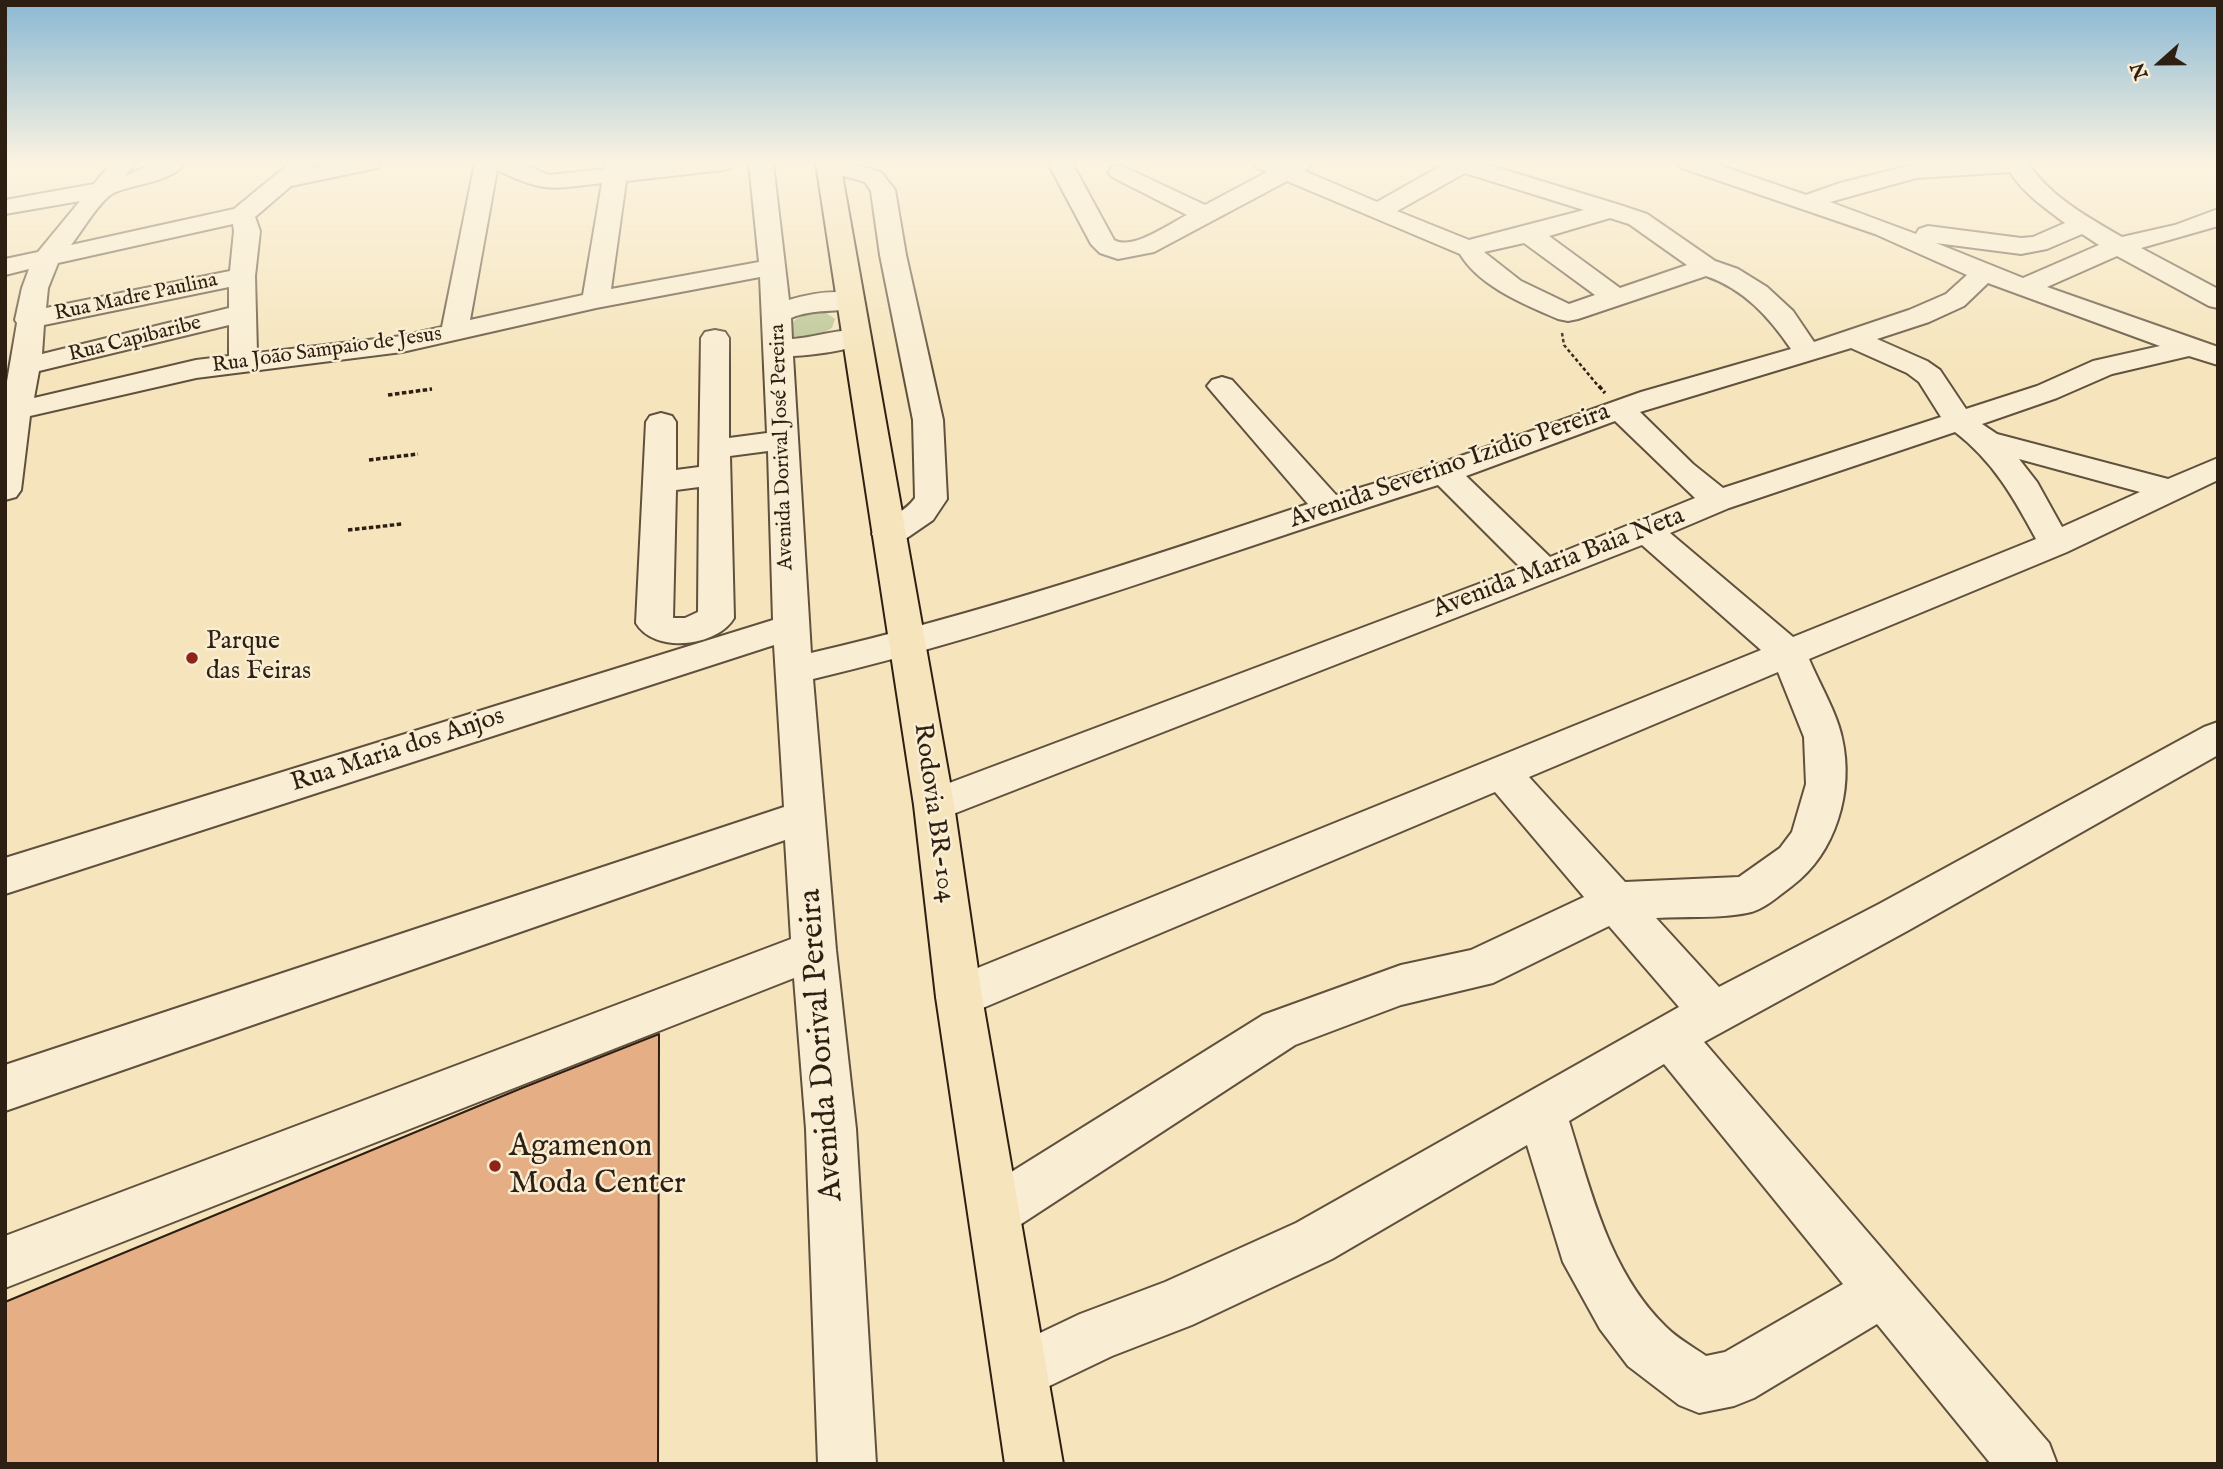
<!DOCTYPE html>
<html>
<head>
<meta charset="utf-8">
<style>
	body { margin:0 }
	#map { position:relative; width:2223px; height:1469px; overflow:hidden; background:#f6e5bc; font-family:"IM FELL English",serif }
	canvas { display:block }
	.frame { position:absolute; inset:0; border:7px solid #2e1f13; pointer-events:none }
	.north { position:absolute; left:2125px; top:28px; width:70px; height:70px; -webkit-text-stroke:5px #f9eed3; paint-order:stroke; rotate:249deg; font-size:19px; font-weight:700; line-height:28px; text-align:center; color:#2e1f13 }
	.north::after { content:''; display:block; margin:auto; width:24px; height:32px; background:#2e1f13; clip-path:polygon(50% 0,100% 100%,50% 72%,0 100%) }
</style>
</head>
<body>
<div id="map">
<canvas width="2223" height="1469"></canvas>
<div class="frame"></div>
<div class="north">N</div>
</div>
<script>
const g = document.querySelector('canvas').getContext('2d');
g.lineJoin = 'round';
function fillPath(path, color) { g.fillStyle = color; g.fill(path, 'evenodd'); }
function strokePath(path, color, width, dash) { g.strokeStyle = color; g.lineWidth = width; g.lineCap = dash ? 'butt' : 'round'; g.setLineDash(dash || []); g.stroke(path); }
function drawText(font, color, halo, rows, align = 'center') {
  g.font = font + ' "IM FELL English",serif'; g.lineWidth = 5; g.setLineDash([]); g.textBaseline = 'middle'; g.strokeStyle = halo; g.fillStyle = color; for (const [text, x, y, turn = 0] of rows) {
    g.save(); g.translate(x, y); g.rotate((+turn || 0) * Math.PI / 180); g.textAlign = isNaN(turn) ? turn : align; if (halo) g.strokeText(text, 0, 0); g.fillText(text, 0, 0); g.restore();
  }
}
fillPath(new Path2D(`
	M810,312H825L835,319L832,328C817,336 803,340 787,334C789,321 799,317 810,312Z`), '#bac593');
const building = new Path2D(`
	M659,1034L658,1464H5V1302L522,1088Z`);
fillPath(building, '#e6ae85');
strokePath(building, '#2e1f13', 2);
const minor = new Path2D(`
	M111,163H135L125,176L155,163H185C170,185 123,184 109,196C94,209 83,230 71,245L234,209L290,163H316L312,168L335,163H381L377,168L291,186L255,217L260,231L255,276L257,353L402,336L442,327L475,163H520L549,175L604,169L605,163H629L628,166L658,163H735L731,168L723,170L626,181L611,289L759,262L749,163H773L789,300C812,293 837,289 861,295L864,301L861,307C837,313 814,308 791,318L792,339C816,338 844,326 867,332L871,338L867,344C843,350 818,355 793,356L811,653C980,614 1144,559 1308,504L1212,392L1207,386L1212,380L1222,377L1232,380L1336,495L1433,466L1641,392L1791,349C1769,317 1744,289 1706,276L1578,319L1568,321L1558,319C1524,304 1480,287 1460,254L1287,181L1154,252L1118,259L1100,253L1091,244L1048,163H1072L1114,240C1132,251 1169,224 1187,215L1112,177L1108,172L1112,167L1120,165L1205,205L1267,172L1257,168L1253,163H1312L1305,171L1377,202L1446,163H1482L1620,205L1647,214L1715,261L1738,269L1767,287L1793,311L1814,342L1909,310L1946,294L1967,275L1875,234L1682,168L1678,163H1713L1806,195L1840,183L1916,164L2028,163C2049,196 2089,218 2122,237L2175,225L2218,209V226L2141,248L2218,289V308L2209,306L2117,256L2047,287L2218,347V365L2189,356L2112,374L2057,398L1982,424L1997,434L2168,479L2218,458V480L2067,552L1809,659C1819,683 1837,713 1842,738C1854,791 1836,853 1792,886C1778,896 1764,910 1747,913C1718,919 1686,916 1656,918L1719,987L1879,904L2204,727L2218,722V755L1909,930L1704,1042L2049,1443L2057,1464H1991L1877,1324L1754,1398L1734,1406L1699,1413L1679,1405L1628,1366L1600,1329L1563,1262L1527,1145L1332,1259L1192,1325L1112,1356L1020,1400L1000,1392L992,1372L1000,1352L1080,1314L1165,1282L1296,1223L1679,1007L1609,926L1493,983L1401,1005L1295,1045L1012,1230L994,1238L976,1230L968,1212L976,1194L1263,1015L1401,965L1471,950L1584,897L1495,792L959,1018L943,1012L936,997L943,982L1761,650L1642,545L948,816L934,821L920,816L914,805L920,794L1521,568L1438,485C1229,550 1026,629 813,679L836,950L856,1129L876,1464H818L806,1129L794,978L5,1288V1236L791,939L785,840L5,1111V1065L784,807L774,645L5,894V858L773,620L768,451L730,456L734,618C717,647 654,654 636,623L646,422L650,416L661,413L672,416L676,422V470L699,467L701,338L705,332L715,330L725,332L729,338V438L767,433L760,277L596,308L402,352L196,378L30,416L21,490L16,497L5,500V393L17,323L15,320L22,288L29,269L5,275V259L38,252L80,201L5,214V200L94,184ZM497,170C544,193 552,189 602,183L583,295L470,320ZM2010,172C2024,194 2045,208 2065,223L2033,237L2021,238L1928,226L1919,229L1916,234L1830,202L1916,178ZM1465,173L1584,210L1469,240L1397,211ZM1610,218L1629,224L1687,265L1620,288L1549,236ZM233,224L234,231L230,271L46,308L48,288L58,263ZM2082,234L2099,245L2023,278L1936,243L2021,254L2047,249ZM1524,243L1595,295L1569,304L1521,281L1484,252ZM1988,283L2160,346L2093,361L2037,386L1966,409L1940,370L1927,361L1877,339L1929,322L1964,306ZM229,287V308L42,354L44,325ZM229,325V356L196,360L34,398L39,371ZM1851,348L1907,373L1919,382L1941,417L1723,488L1693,464L1640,412ZM1615,421L1695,498L1550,557L1466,476ZM1955,432C1993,461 2014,498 2036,539L1793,637L1670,533L1729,508ZM2019,459L2140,492L2062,527L2037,482ZM699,487L698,612L685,618H673L676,490ZM1778,672L1804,737L1806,784L1792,832L1780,848L1739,877L1625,882L1529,777ZM1664,1064L1843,1284L1725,1352L1706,1356C1693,1347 1677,1338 1666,1327C1610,1273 1591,1192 1569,1121Z
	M817,163H850L881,172L895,190L906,255L943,420L947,499L933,520L901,542L889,545L877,542L872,534C883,518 904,514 915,498L913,420L880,255L871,191L865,182L820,169Z`);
const highway = new Path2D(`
	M816,163H840L954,805L982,997L1063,1464H1005L936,997L914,805Z`);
strokePath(minor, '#60503d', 4);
strokePath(highway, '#2e1f13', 4);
strokePath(new Path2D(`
	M1562,333L1564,345L1600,388`), '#2e1f13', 2.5, [3.5, 2.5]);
strokePath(new Path2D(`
	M1599,386L1605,393
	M388,395L432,389
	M369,460L418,454
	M348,530L402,524`), '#2e1f13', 3.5, [4.5, 2.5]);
fillPath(minor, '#f9eed3');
fillPath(highway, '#f6e5bc');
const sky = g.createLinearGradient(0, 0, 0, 369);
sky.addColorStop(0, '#8ab8d3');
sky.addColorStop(0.44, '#fbf3e1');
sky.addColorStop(1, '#fbf3e100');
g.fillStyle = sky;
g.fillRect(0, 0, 2223, 369);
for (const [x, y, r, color] of [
	[192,658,7,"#8f2418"],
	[495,1166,7,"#8f2418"]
]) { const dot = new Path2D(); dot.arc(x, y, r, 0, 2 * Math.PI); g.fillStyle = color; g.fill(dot); strokePath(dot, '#f9eed3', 2.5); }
drawText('21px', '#2e1f13', '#f9eed3', [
	["Rua Madre Paulina",136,298,-12],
	["Rua Capibaribe",135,340,-14],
	["Rua João Sampaio de Jesus",327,351,-8],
	["Avenida Dorival José Pereira",783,447,-92]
]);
drawText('26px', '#2e1f13', '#f9eed3', [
	["Avenida Severino Izidio Pereira",1450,467,-19],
	["Avenida Maria Baia Neta",1559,564,-21],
	["Rua Maria dos Anjos",398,751,-18],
	["Rodovia BR-104",933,813,82]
]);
drawText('26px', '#2e1f13', '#f9eed3', [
	["Parque",206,643],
	["das Feiras",206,673]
], 'left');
drawText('32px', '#2e1f13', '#f9eed3', [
	["Avenida Dorival Pereira",823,1045,-94]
]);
drawText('32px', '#2e1f13', '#f9eed3', [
	["Agamenon",509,1148],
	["Moda Center",509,1185]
], 'left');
</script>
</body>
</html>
